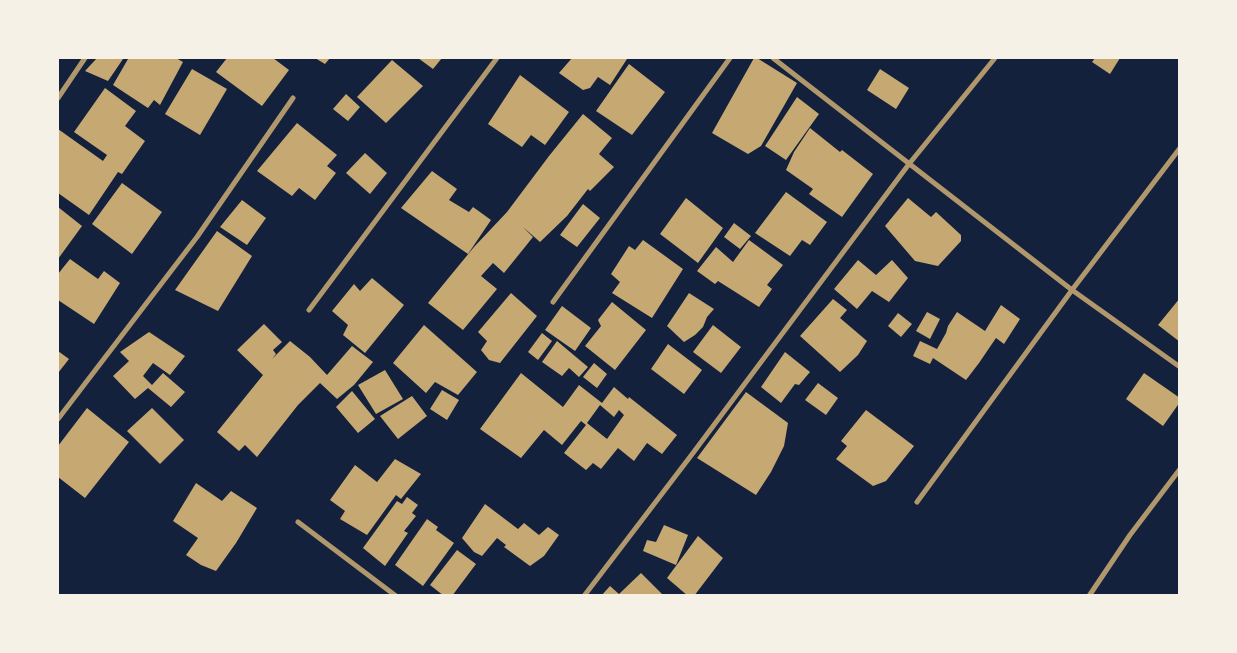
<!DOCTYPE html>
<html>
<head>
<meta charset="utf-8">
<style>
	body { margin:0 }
	#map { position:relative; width:1237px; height:653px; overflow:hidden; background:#14213d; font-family:Ubuntu,sans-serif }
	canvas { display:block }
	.frame { position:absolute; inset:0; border:59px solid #f6f1e7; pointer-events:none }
</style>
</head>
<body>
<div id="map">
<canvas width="1237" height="653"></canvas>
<div class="frame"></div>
</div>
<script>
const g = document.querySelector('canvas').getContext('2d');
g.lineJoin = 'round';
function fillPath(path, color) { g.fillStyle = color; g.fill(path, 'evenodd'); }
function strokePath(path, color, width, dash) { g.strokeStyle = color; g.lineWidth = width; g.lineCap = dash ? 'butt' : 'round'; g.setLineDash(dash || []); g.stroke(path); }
fillPath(new Path2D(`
	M97,58H118L123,59L108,81L85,71Z
	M124,58H176L183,62L160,105L154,100L148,108L113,85L128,59Z
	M227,58H273L289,70L262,106L216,72Z
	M315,58H330L325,64Z
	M418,58H442L433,69Z
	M572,58H626L627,59L610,85L598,77L590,88L583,90L559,73Z
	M754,58H757L797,83L761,146L748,154L712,133Z
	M1095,58H1120L1110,74L1092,62Z
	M392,60L423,86L386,123L357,97Z
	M629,64L665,92L632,135L596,111Z
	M192,69L227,89L200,135L165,114Z
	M880,69L909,88L896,109L867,90Z
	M520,75L569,112L545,145L531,135L522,147L488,124Z
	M105,88L136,111L125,126L145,141L122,174L118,172L89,215L58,193V129L103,161L107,155L74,132Z
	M346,94L360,107L348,121L333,109Z
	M797,97L819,114L786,160L765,146Z
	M583,114L612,138L599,154L614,167L590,191L588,189L567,216L540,242L523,227L533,237L504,273L493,263L481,276L497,289L463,330L428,303L474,247L507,212L549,156Z
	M297,123L337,155L327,166L336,173L315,200L299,188L292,196L257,171Z
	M810,128L840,152L842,150L873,174L842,217L809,194L813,189L786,170L794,152Z
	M365,153L387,173L370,194L346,173Z
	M432,171L457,189L449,200L469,212L473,207L491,220L468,254L401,208Z
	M122,183L162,212L132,254L92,224Z
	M786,192L827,222L810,245L802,240L790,256L755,233Z
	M686,198L723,228L698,263L660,234Z
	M908,198L931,217L936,212L961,235V241L938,266L915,261L885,226Z
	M242,200L266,218L247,245L220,227Z
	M583,204L600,218L577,247L560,235Z
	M58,207L82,226L58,259Z
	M734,223L751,236L740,249L724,237Z
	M217,231L252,256L218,311L175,290Z
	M643,240L683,269L652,318L612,293L620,282L611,274L629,246L635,250Z
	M749,240L783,265L767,285L772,289L759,307L718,281L715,284L697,271L716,247L733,262Z
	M70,259L98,279L104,271L120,283L94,324L58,300V274Z
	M858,260L876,275L892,260L908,278L889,302L872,291L857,309L834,289Z
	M372,278L404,305L365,353L343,335L348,325L332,311L354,284L360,291Z
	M511,293L537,316L500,363L489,360L481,350L487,341L478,332Z
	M689,293L714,309L707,317L703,327L695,335L684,342L667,326Z
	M1180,298V342L1158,325Z
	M833,299L847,310L840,318L867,341L858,355L840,372L800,336Z
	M612,302L646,330L615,370L585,346L601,326L598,320Z
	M1001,305L1020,319L1004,344L996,338L979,363L966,380L933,358L930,364L913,356L920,341L937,349L946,333L948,326L957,312L985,331Z
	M562,306L591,328L575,351L545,330Z
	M927,312L940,319L930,339L916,331Z
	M898,313L912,324L901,337L888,326Z
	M264,324L282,342L273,350L276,354L272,359L290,341L310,357L327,375L352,346L373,362L354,385L337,399L320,383L298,405L257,457L245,445L239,451L217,432L263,375L237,350Z
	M424,325L477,372L458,395L435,382L426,393L393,363Z
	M713,325L741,347L721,373L693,352Z
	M149,332L185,356L170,375L153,363L143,376L152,385L163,373L185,392L171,407L148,388L135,399L113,376L129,361L120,352Z
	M542,333L552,341L538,360L528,352Z
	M557,341L588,367L579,377L569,368L562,376L542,362Z
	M668,344L702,370L684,394L651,369Z
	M58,351L69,359L58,373Z
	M785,352L810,372L799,385L795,384L781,403L761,387Z
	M594,363L607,374L597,388L583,377Z
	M385,370L403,399L376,414L358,385Z
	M521,373L563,407L579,385L602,403L614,387L628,399L629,397L677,435L662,454L647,443L634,461L618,448L601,469L593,463L586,470L564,453L586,425L581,421L562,445L544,430L521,458L480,429ZM600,405L614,417L619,410L624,415L607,439L587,423Z
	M1144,373L1180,398V402L1163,426L1126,399Z
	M818,383L838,398L826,415L805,400Z
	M442,390L459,400L447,420L430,409Z
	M352,391L375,419L358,433L336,407Z
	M746,392L788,423L784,446L771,472L756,495L697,458Z
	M412,396L427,416L398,439L380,416Z
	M87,408L129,442L85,498L58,477V446Z
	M152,408L184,440L160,464L127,431Z
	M866,410L914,446L886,481L873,486L836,459L847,446L841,441Z
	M395,459L421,474L401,499L396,495L367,535L340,519L345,511L330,500L355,465L377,482Z
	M196,483L222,501L231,491L257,508L236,543L216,571L201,565L186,555L198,538L173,521Z
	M407,497L418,505L412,513L416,516L404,531L408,533L385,566L363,548L397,501L402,504Z
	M485,504L518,529L524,523L539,535L548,527L559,535L544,556L530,566L504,547L506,545L497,538L482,556L474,552L462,538Z
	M427,519L438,527L436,530L454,543L423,586L395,565Z
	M664,525L688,535L676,565L643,551L647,540L656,542Z
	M698,536L723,558L694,596H688L667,578Z
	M457,550L476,564L452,596H444L430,585Z
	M641,573L664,596H601L610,586L619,594Z`), '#c6a872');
strokePath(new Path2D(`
	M773,58L1072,290L1180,367
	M58,98L85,58
	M553,302L730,58
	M309,310L497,58
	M58,419L197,237L293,98
	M917,502L1072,290L1180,148
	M298,522L396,596
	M584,596L693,453L909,164L995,58
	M1089,596L1130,535L1180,469`), '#b1986c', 5);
</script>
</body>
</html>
